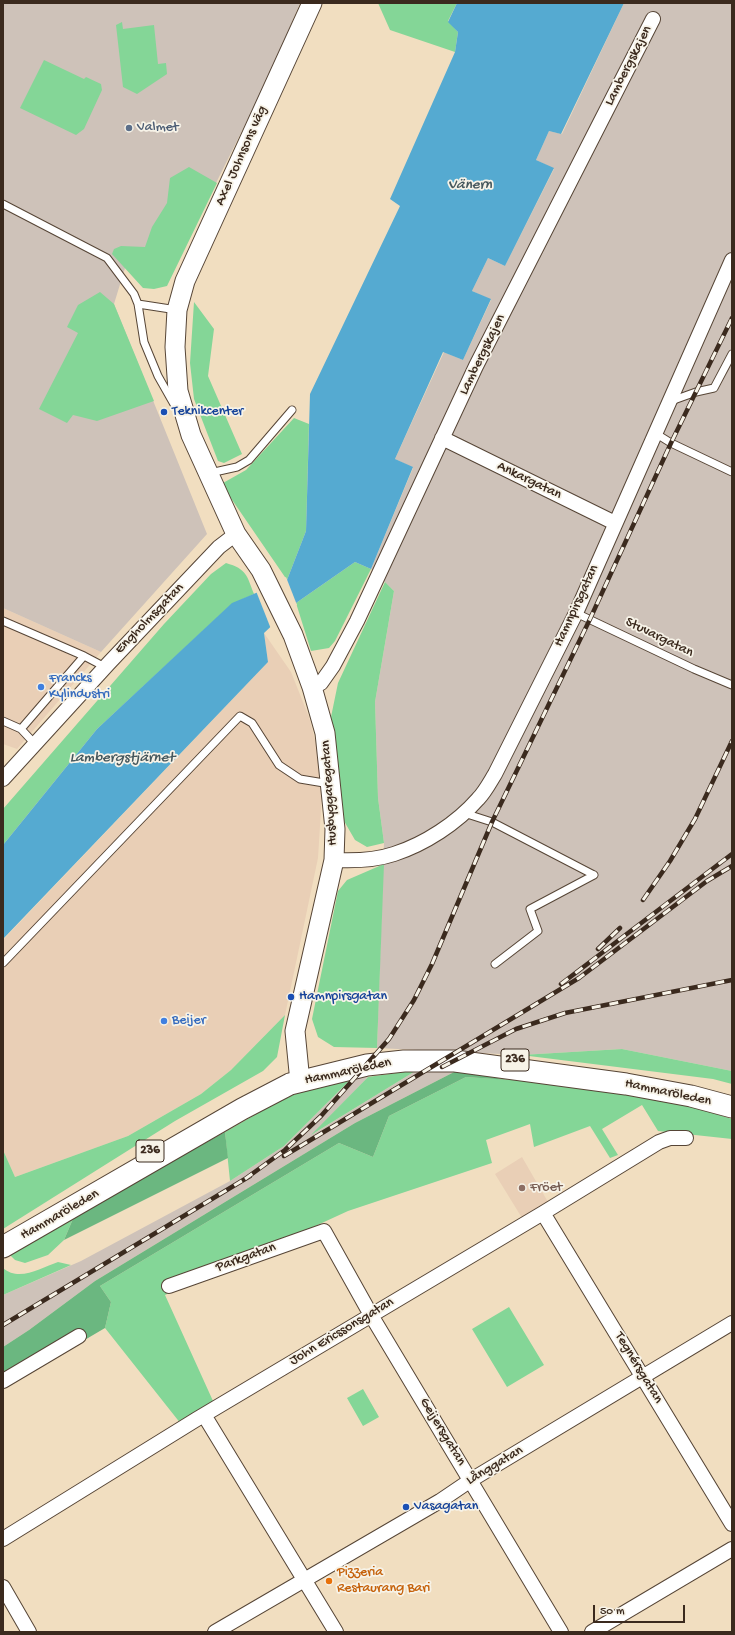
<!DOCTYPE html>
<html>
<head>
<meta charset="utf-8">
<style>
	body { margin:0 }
	#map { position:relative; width:735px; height:1635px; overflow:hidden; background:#f1dec0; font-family:"Gochi Hand",sans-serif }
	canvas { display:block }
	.frame { position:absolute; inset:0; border:4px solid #3b2a1e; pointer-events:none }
	.scale { position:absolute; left:593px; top:1605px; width:92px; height:18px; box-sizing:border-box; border:2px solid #3b2a1e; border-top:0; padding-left:5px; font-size:12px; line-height:14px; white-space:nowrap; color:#3b2a1e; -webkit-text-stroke:3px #f7f3e8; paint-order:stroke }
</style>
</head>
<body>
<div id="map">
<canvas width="735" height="1635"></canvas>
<div class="frame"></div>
<div class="scale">50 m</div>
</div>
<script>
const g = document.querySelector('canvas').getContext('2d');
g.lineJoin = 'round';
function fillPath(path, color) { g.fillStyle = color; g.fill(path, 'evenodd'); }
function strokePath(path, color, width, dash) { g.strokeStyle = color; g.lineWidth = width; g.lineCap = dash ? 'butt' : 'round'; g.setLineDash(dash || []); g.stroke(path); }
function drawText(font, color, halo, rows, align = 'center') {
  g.font = font + ' "Gochi Hand",sans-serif'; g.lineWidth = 3.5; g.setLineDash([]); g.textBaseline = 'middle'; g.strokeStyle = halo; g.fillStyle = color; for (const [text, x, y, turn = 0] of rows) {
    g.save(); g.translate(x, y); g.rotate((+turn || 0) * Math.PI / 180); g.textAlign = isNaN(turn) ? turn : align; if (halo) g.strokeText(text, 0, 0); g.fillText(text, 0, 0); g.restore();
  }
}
fillPath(new Path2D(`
	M3,608L101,652L17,749L3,744Z
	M264,633L291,672L309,717L318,752L322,794L318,858L285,1015L231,1070L201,1094L128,1136L15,1177L3,1150V940L268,662Z
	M522,1157L548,1202L522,1218L495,1174Z`), '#e9cfb6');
fillPath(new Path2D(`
	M3,3H300L266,83L166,283L125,268L114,304L207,534L101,652L3,608Z
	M624,3H732V1071L622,1049L521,1055L377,1048L384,843L378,798L375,702L394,591L371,569L413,468L395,459L444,352L463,360L491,300L472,291L488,258L505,266L554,169L536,160L549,131L562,134Z
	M417,1070L456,1071L355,1123L95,1281L29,1330L3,1347V1295L81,1261L230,1181L284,1146L351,1079L368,1077L313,1134Z`), '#cec2b9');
fillPath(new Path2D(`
	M378,3H457L448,21L458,32L455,52L390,30Z
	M122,22L123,29L154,25L158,64L166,63L167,74L137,94L123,87L116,25Z
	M44,60L84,79L86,77L101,84L102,90L84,129L76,135L20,108Z
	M189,167L217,183L167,286L154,289L143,288L112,254L114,249L121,246L145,247L152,227L167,203L170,178Z
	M100,292L114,304L154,401L97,421L73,415L67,423L39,409L78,333L67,327L78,305Z
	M194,302L214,329L208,376L242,454L224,463L218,461L194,399L190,363Z
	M294,418L309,424L306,531L287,580L226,491L223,483L246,470Z
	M355,562L371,569L335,641L329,648L311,651L296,603Z
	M226,563C247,569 247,576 254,594L232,604L97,729L3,845V809L164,624L211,574Z
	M385,582L394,591L375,702L378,798L384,843L367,847L355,840L344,821L331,717L338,683Z
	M384,864L377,1048L334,1047L318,1037L312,1019L338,891L347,880Z
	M285,1015L277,1057L263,1071L175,1121L3,1229V1150L15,1177L128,1136L201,1094L231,1070Z
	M622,1049L732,1071V1084L713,1079L521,1055Z
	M417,1070L311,1135L368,1077Z
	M466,1077L574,1084L688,1105L732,1119V1139L658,1131L642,1105L602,1129L618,1155L610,1158L590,1126L534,1147L530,1124L486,1140L492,1163L348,1211L165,1295L213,1401L181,1424L105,1328L111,1302L100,1286L339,1143L373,1157L389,1116Z
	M351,1079L284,1146L230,1181L225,1132L279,1101L319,1084Z
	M75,1214L64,1240L48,1255L25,1263L15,1260L7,1252Z
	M58,1262L71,1265L3,1295V1268C19,1282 41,1268 58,1262Z
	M509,1307L544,1365L507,1387L472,1329Z
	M363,1389L379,1417L363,1426L347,1398Z`), '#84d697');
fillPath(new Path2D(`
	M456,1071L509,1080L466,1077L389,1116L373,1157L339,1143L100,1286L111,1302L105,1328L3,1388V1347L29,1330L95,1281L355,1123Z
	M225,1132L228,1158L64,1240L75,1214Z`), '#6bb780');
fillPath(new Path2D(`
	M457,3H624L561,134L549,131L536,160L554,168L505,266L488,258L472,291L491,299L463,360L443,352L395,459L413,467L371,569L355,562L296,603L264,633L268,662L3,939V845L97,729L232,603L287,580L306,531L310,394L400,206L390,199L455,52L458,32L448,22Z`), '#55aad1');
fillPath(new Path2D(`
	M286,577L297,605L271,629L256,591Z`), '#f1dec0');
const lane = new Path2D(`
	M3,204L107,258L134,294L138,304L144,342L158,376L175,406
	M138,304L177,310
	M671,401L696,392L714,388L732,354
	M655,433L671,443L732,472
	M210,473L237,467L249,460L292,410
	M576,613L694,669L732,685
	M3,621L84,656
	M3,721L21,729
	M35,744L21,729L84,656L105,667
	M464,813L492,822L594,875
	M3,963L240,716L252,723L279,765L300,779L330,784
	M495,964L538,931L530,909L594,875`);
const street = new Path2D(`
	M442,438L615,523
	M312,687L321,683L333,666L357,621L476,366L653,19
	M3,779L108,664L219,547L236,534
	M334,860C353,861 376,860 394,854C425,844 457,823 478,799C485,792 490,782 495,774L576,613L732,260
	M543,1213L732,1524
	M169,1286L324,1231L371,1315L561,1632
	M3,1381L79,1336
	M204,1415L336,1632
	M3,1539L197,1419L543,1213L659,1142L670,1138H686
	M3,1587L29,1632
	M215,1632L440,1501L471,1480L732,1323
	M592,1632L732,1549`);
const secondary = new Path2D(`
	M300,1082L295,1031L334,860L335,829L325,733L312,687L293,635L261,570L236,534L191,435L178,391L175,347L177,310L185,281L312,3`);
const primary = new Path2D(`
	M3,1247L242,1109L290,1084L367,1065L404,1061H455L626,1084L691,1096L732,1107`);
strokePath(lane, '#564536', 9);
strokePath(street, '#564536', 16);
strokePath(secondary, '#564536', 21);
strokePath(primary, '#564536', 23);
strokePath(lane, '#fff', 7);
strokePath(street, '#fff', 14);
strokePath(secondary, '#fff', 19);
strokePath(primary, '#fff', 21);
const rail = new Path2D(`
	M643,900L670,861L695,819L732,741
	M598,949L620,928
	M561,984L732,854
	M442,1067L516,1029L565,1013L732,980
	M284,1156L579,978L707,881L732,866
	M245,1179L285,1150L321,1116L389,1039L414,1000L432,964L492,822L590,619L671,443L732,318
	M3,1325L250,1176`);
strokePath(rail, '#3b2a1e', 4.5);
strokePath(rail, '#f7f3e8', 3, [9]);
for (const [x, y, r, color] of [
	[129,128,4,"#5c6f8a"],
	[164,412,4,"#1a4fb4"],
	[41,687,4,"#3f7fe0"],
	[291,997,4,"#1a4fb4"],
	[164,1021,4,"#3f7fe0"],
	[522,1188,4,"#8d6e63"],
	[406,1507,4,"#1a4fb4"],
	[329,1581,4,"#e8710a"]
]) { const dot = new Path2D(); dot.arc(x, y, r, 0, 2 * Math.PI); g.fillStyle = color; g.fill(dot); strokePath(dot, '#f7f3e8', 1.5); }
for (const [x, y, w] of [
	[515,1060,28],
	[150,1151,28]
]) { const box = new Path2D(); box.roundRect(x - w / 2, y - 11, w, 22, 3); g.fillStyle = '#f7f3e8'; g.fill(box); strokePath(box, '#3b2a1e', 1); }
drawText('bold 13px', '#3b2a1e', null, [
	["236",515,1060],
	["236",150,1151]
]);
drawText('14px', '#3b2a1e', '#f7f3e8', [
	["Lambergskajen",629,66,-63],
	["Axel Johnsons väg",242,156,-66],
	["Lambergskajen",483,355,-64],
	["Ankargatan",529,481,26],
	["Hamnpirsgatan",577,606,-65],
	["Engholmsgatan",150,619,-46],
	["Stuvargatan",659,638,26],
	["Husbyggaregatan",330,793,-94],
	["Hammaröleden",348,1072,-12],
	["Hammaröleden",668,1093,12],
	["Hammaröleden",60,1215,-30],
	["Parkgatan",246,1258,-20],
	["John Ericssonsgatan",342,1332,-31],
	["Tegnérsgatan",638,1368,59],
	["Geijersgatan",442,1432,59],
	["Långgatan",495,1466,-31]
]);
drawText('14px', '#4e5e75', '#f7f3e8', [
	["Valmet",137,128]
], 'left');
drawText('14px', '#164399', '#f7f3e8', [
	["Teknikcenter",172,412],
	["Hamnpirsgatan",299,997],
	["Vasagatan",414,1507]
], 'left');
drawText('14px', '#366cbe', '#f7f3e8', [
	["Francks",49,679],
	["Kylindustri",49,695],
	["Beijer",172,1021]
], 'left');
drawText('14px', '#785e54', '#f7f3e8', [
	["Fröet",530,1188]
], 'left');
drawText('14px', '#c56008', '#f7f3e8', [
	["Pizzeria",337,1573],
	["Restaurang Bari",337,1589]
], 'left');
drawText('italic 15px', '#44575d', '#f7f3e8', [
	["Vänern",470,186],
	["Lambergstjärnet",122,759]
]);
</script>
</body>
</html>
